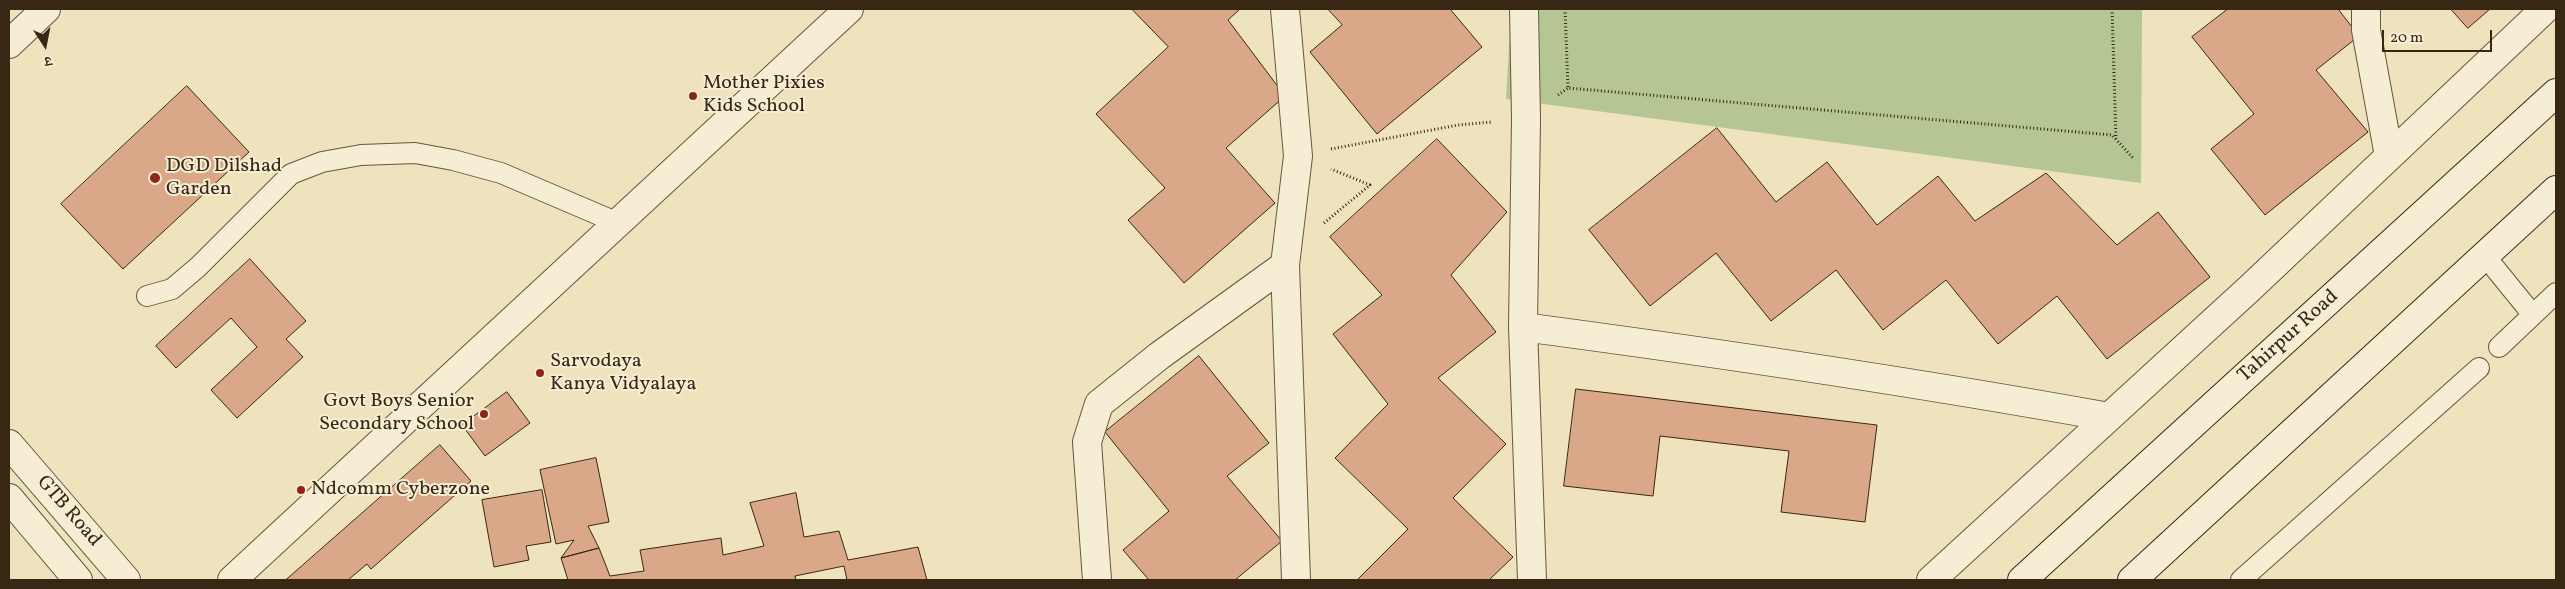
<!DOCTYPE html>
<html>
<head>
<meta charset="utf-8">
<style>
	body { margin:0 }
	#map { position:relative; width:2565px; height:589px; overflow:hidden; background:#efe3bd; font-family:Vollkorn,"Noto Serif Devanagari",serif }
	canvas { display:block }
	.frame { position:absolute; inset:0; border:10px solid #382712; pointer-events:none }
	.north { position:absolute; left:20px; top:20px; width:50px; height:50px; -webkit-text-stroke:4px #f5edd4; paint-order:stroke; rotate:169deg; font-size:14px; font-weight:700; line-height:20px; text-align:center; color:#382712 }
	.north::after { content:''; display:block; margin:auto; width:18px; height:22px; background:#382712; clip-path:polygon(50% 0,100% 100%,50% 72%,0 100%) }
	.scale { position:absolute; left:2382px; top:30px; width:110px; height:22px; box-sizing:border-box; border:2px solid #382712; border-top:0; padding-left:6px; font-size:15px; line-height:18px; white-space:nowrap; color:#382712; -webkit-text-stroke:4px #f5edd4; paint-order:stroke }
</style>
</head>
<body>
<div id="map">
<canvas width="2565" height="589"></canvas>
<div class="frame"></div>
<div class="north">उ</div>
<div class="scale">20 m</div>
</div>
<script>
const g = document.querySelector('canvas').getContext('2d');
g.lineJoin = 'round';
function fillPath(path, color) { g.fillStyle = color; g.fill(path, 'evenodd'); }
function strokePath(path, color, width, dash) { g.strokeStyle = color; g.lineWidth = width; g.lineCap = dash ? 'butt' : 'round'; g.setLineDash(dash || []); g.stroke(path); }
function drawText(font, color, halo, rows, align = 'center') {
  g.font = font + ' Vollkorn,serif'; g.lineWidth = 4; g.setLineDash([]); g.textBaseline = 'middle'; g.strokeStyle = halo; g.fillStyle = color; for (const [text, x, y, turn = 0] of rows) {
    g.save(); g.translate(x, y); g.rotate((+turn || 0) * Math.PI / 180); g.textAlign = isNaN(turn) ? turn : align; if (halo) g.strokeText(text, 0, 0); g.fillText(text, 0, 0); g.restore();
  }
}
fillPath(new Path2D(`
	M1511,9H2142L2141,183L1506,99Z`), '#b5c594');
const building = new Path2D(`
	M1132,9H1240L1228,20L1285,96L1226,148L1275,203L1184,283L1128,220L1165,188L1096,114L1168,47Z
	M1328,9H1450L1482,47L1377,134L1310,52L1342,25Z
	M2228,9H2338L2359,36L2316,70L2368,132L2265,215L2211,149L2254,114L2192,37Z
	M2451,9H2490L2468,28Z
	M187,86L249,152L123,269L61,204Z
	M1717,128L1776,202L1827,162L1877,225L1938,176L1975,221L2046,173L2117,245L2158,212L2210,277L2107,359L2057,296L1998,344L1946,280L1883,330L1836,270L1771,321L1716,253L1650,306L1589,230Z
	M1437,139L1507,212L1451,275L1496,332L1438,378L1506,444L1453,498L1513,557L1489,580H1357L1408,529L1335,458L1388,404L1333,334L1382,295L1330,237Z
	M250,259L306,321L286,339L303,357L237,418L211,390L257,347L231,318L176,368L156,346Z
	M1199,356L1269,443L1227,476L1282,541L1235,580H1149L1123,550L1169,511L1105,432Z
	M1576,389L1877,425L1865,522L1781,512L1789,451L1660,436L1653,496L1564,486Z
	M507,392L530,423L485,456L462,425Z
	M440,445L471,481L371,569L367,564L348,580H286Z
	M596,458L609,522L588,526L599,548L561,558L574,540L556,544L540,470Z
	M542,490L551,542L526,546L529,560L494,567L482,500Z
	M796,493L804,537L839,531L848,560L918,547L927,580H847L844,566L795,576L796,580H568L561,558L599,548L610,576L644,571L640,550L721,538L723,555L764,546L750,503Z`);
fillPath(building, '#daa788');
strokePath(building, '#382712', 1);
const service = new Path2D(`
	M2485,256L2533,315
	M147,296L172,289L198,267L291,174L322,162L361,155L415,153L453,160L501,173L618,223
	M2499,347L2556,293
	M2241,580L2479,368`);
const minor = new Path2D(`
	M1285,9L1298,156L1285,265L1296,580
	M1524,9L1526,119L1523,327C1719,353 1914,382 2109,417
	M2366,9V30L2389,156
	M9,44L46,9
	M1523,327L1532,580
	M1097,580L1087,442L1099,404L1159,356L1285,265
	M1931,580L2249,289L2545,9`);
const tertiary = new Path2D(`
	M9,444L126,580
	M9,498L78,580
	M232,580L849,9`);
const secondary = new Path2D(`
	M2022,580L2556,93
	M2132,580L2556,190`);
strokePath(service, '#66563d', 22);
strokePath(minor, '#66563d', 30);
strokePath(tertiary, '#66563d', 30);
strokePath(secondary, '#382712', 30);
strokePath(new Path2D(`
	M1565,9L1568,88L2112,135L2133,158
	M2112,9L2116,139
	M1558,95L1568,88
	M1331,149L1458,125L1492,122
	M1324,223L1370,185L1331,169`), '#382712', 3, [1, 2.5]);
strokePath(service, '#f5edd4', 20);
strokePath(minor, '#f5edd4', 28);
strokePath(tertiary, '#f5edd4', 28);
strokePath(secondary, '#f5edd4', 28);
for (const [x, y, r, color] of [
	[693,96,5,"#8f2418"],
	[155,178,6,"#8f2418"],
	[540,373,5,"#8f2418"],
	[484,414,5,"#8f2418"],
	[301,490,5,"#8f2418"]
]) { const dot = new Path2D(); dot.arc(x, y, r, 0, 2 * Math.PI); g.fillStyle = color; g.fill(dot); strokePath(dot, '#f5edd4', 2); }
drawText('20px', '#382712', '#f5edd4', [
	["Mother Pixies",703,84],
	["Kids School",703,107],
	["DGD Dilshad",166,167],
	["Garden",166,190],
	["Sarvodaya",550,362],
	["Kanya Vidyalaya",550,385],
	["Govt Boys Senior",474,402,"right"],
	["Secondary School",474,425,"right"],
	["Ndcomm Cyberzone",311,490]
], 'left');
drawText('20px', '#382712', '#f5edd4', [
	["Tahirpur Road",2289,337,-42],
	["GTB Road",68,512,49]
]);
</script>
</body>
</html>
